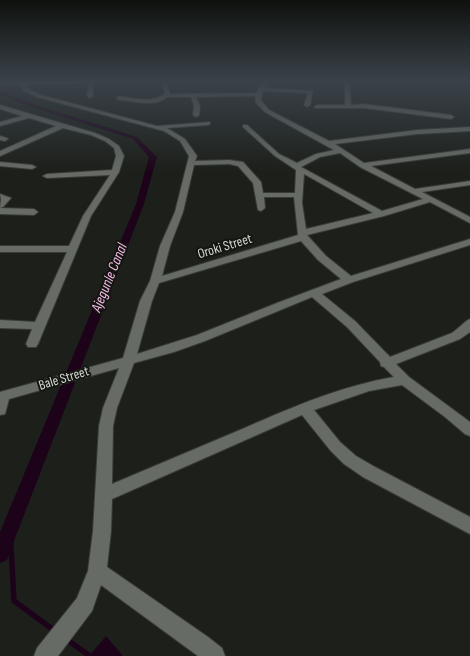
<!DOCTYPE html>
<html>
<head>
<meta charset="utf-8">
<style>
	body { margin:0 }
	canvas { display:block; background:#1c1f1a }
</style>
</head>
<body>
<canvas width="470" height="656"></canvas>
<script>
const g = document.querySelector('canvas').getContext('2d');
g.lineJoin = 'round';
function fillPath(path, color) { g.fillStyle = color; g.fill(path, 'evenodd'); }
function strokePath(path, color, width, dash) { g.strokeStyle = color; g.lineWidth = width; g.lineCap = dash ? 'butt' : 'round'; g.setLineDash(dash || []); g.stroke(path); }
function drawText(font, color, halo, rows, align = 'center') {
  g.font = font + ' "Sofia Sans Condensed",sans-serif'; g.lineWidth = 4; g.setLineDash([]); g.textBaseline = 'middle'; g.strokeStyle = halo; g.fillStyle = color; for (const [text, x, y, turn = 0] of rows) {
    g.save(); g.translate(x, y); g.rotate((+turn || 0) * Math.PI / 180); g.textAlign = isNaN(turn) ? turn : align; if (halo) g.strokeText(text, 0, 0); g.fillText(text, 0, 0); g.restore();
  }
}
fillPath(new Path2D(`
	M106,636L123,656H89Z`), '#1d0319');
strokePath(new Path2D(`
	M10,529L14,601L55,631
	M66,639L90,656`), '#1d0319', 5.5);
fillPath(new Path2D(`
	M0,91L36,105L137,137L157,157L144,204L9,554L7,560L0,563V532L136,204L149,157L133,139L32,107L0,95Z`), '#1d0319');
const minor = new Path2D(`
	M161,80H165L170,94L256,93L264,80H268L264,88L313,91L310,105L307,107L304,105L308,93L263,91L261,100L269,110L329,141L417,130L470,127V131L417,134L335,144L364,163L470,149V153L371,166L415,189L470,181V185L422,192L470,217V223L430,202L384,216L307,235L326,256L351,276L470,239V245L353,282L322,294L355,321L390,357L452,333C457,330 465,321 470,319V332L460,339L396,364L409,377L470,422V436L465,434L445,417L402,385L369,391L314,410L340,442L356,456L375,467L470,517V534L363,477L344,464L330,450L302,415L112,499L111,531L107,567L208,637L222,648L225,656H198L101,585L92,611L58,656H34L37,648L77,598L88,571L93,531L99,426L103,408L119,368L9,399L5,414L0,415V392L123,358L140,301L150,281L160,246L175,212L189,156L180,141L164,131L37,97L24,91L21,87L24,83H28L27,87L28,89L41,95L157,126L210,122V124L208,125L167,128L185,139L197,156L195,161L229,160L243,162L261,182L263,193H295L296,170L275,156L243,127V125H247L279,154L297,163L316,154L334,150L265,112L256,103L255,96L196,97L200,106L199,115L196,117L193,115L194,106L191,97H167C156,108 133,101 119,100L116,98L119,96C134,98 154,104 165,93ZM340,153L360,167L423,199L382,211L301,167L320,157ZM229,164L238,166L253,183L258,210L261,211L265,208L264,197H294L298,235L162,276L170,246L183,212L194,165ZM304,174L313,179L373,213L306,229L302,203ZM301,241L318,260L341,279L277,303L197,335L137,354L152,301L159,283ZM312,297L347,327L380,362L381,366L384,367L394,377C342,386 295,406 247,427C202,446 157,465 112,484L113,426L117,408L134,363L174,352L205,341Z
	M345,80H349L351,105L364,104L451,115L454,117L451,119L364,108H315L314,107L317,105H345Z
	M91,81L93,82V96L90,98L87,96L89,82Z
	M0,105L95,133L109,139L119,146L124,156L119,172L91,216L38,344L36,347H28L26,344L32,329L0,328V320L35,322L67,252H0V246H69L83,216L110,175L47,178L43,176L47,174L112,170L116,156L114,148L105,141L91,135L63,128L0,156V151L56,126L29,118L0,126V122L22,116L0,109Z
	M0,136L7,138L8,139L5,141L0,140Z
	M0,162L32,165L36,167L32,169L0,166Z
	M0,194L11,198L3,207L0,208L1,199Z
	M0,208L34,209L38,212L34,215L0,214Z`);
const major = new Path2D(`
	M96,80H156L154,81L0,85V83Z`);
strokePath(minor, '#393b38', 2);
strokePath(major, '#393b38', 2);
fillPath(minor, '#676b65');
fillPath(major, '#a86f9c');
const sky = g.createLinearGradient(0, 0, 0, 172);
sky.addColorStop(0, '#0f110e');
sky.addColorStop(0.47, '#3a4249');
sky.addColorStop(1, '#3a424900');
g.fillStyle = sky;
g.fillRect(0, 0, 470, 172);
drawText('14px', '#d6d8d5', '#131611', [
	["Oroki Street",225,247,-17],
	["Bale Street",64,379,-17]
]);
drawText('italic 15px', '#f8bcea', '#131611', [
	["Ajegunle Canal",110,278,-68]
]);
</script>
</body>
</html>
